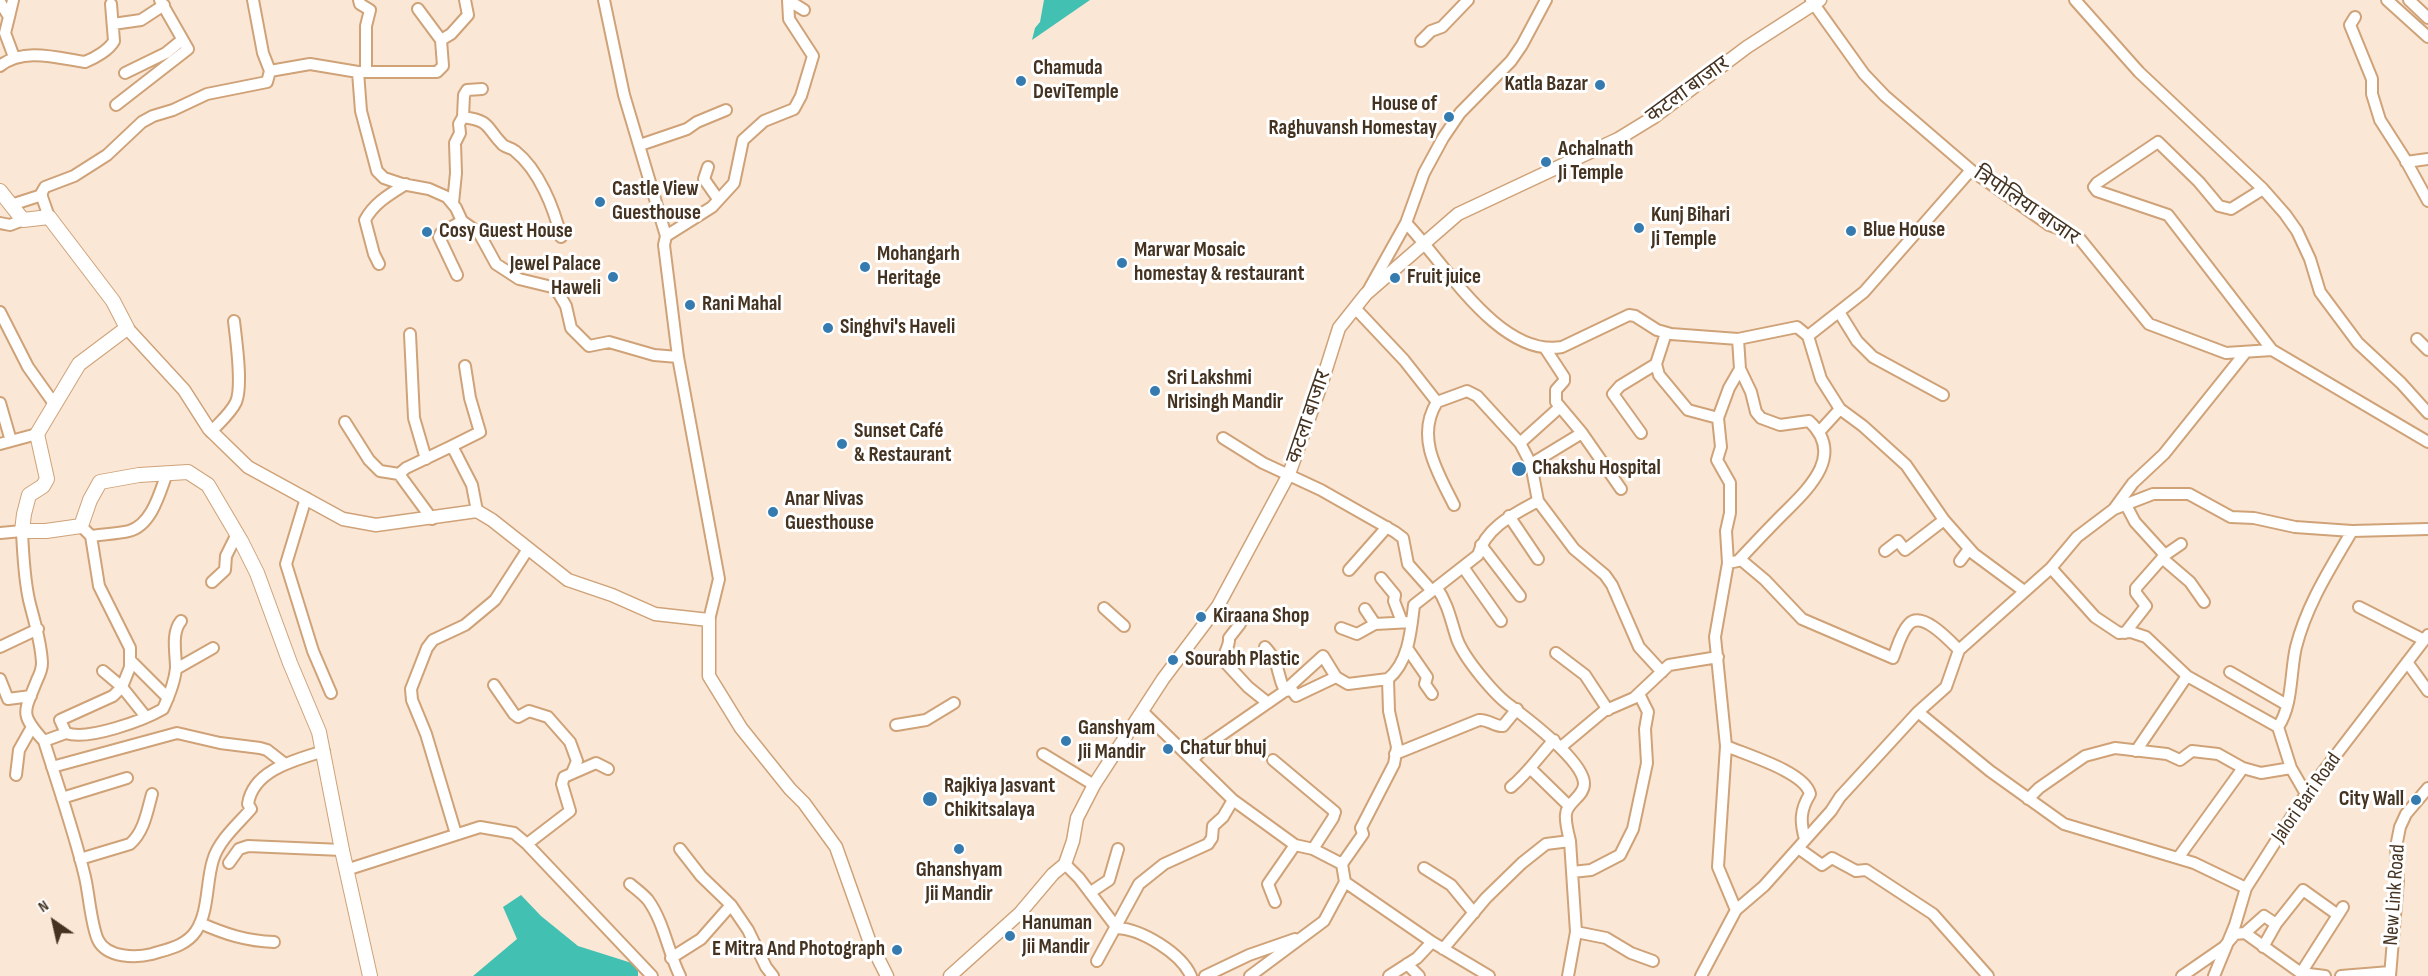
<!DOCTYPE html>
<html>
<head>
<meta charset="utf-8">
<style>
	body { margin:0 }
	#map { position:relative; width:2428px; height:976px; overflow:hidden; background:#fae7d6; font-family:"Sofia Sans Condensed",sans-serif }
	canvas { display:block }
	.north { position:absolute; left:24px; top:892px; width:60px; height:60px; -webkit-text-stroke:4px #fff; paint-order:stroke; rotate:326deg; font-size:16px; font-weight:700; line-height:24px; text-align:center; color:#453322 }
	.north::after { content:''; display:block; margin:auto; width:21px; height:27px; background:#453322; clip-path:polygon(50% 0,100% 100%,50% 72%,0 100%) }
</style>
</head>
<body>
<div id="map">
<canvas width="2428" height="976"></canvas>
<div class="north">N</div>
</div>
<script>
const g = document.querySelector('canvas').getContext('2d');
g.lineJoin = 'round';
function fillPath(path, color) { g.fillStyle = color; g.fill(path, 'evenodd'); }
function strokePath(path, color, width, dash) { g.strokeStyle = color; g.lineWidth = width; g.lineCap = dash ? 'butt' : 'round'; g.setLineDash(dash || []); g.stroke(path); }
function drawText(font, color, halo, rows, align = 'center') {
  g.font = font + ' "Sofia Sans Condensed","Noto Sans Devanagari",sans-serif'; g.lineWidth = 6; g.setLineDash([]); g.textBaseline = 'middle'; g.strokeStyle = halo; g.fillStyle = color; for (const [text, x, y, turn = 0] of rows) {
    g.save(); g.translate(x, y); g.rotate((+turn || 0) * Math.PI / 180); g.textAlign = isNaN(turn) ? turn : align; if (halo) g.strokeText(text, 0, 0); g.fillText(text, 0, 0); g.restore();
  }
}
fillPath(new Path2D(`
	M1044,0H1090L1032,40L1035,28L1040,22Z
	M521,895L541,916L578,946L638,965V976H473L517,939L503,907Z`), '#42c0b2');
const minor = new Path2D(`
	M359,0L360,4L370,10L366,26V70
	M604,0L624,95L666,236L664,245L678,357L719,579L709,620
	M788,0L804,10
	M1811,0L1864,74L1885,96L1971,170L2049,225L2071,233L2080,239L2149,324L2226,353L2272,350L2428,442
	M2075,0L2139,72L2263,189L2285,214L2297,231L2310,259L2320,292L2358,343L2401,383L2428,413
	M2387,0L2428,37
	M2409,0L2428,18
	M0,2L9,17L13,0
	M9,17L5,33L14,57
	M2355,17L2350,25L2372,79V94L2380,120L2405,159L2428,201
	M113,24L141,20L164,5
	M441,40L451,34L468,15L465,0
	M1421,41L1431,31L1442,27L1468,0
	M0,66C23,47 58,58 85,62C95,58 109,50 114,41L111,4
	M270,71L310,64L358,72H437L443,66L441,40L418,9
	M358,72L361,111L377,171L384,178L402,184L429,189L447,197L456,208L462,221L479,233L496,264L519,279L552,287L559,294L566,306L571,328L589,346L609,342L654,355L678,357
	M125,73L166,53L182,40
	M116,105L188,49L160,0
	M463,117C492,121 485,127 503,145C507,148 512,148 515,151C539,170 554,208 561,237
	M640,145L687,129L697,122L726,110
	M2406,162L2428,159
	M708,167L704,179L718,199
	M2263,189L2231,209L2219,206L2199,182L2158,142L2097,183L2094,187L2097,191L2168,215L2272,350
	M453,203L456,173L455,143L460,133L459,124L463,117L464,95L467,90L482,89
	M11,205L42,195
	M49,217L41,194L45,187L74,176L107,155L142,122L153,116L173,110L207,94L267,82L270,71L263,53L253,0
	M0,223L10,225L23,220
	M1406,223C1444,262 1499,358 1562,347L1629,315L1635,316L1657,330L1671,334L1738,339L1797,327L1808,336L1864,292L1971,170
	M666,236L712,207L734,183L743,140L764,121L794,109L801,96L813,56L789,19L788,0
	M379,264L374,254L365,220C374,203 390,194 406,184
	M457,275L439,237L441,233L462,221
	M1368,291L1406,223L1424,173L1443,138L1460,113L1511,61L1522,45L1546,0
	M1355,308L1404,360L1437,402L1467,391L1477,396L1520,443L1531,464L1538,501L1574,549L1605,575L1612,585L1639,647L1662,672
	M0,312L28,367L55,405
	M1839,312L1857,341L1873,357L1943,395
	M1666,333L1656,364L1659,375L1688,410L1718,418
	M410,334L414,418L426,459
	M1808,336L1821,379L1840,409L1863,426L1906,465L1944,520L1974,554L2024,591
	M2417,339L2428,350
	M1545,348L1564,377V381L1556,390V402L1582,433L1621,489
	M1437,402C1415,437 1438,473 1454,505
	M0,403L11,441
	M345,422L369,460L380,471L399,474L432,519
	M211,432C219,423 231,413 236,402C243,386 236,339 234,321
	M1819,432L1840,409
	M1641,433L1613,394L1620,386L1656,364
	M1223,438L1263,463L1321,490L1395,532L1403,538L1408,564L1432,591
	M1520,443L1560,407
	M0,444L37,434
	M452,446L480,432L470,398L465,366
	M1531,464L1582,433
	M399,474L406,468L452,446L472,485L477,511
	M306,498L286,564L313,651L331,693
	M2126,505L2135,522L2165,555
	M2114,509L2133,483L2164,454L2245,353
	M1509,516L1538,559
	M0,533L22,531C23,554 24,577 29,600C34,621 41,640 42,663C42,669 40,674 37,680C24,713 19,713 44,741C58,786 74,831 85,877C89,894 91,925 98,940C107,958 136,958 152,954C168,949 186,946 196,931C209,911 206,882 213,860C219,840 238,824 251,809L248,804C253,770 295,760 324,751
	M91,536C103,534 117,534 129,531C152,525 160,492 167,473
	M1481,545L1520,596
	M1885,551L1898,541L1905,550L1944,520
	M2162,558L2190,582L2204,602
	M1740,559L1765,580L1802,619L1893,658C1897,648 1901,632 1909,624C1922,610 1950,641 1959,650
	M1960,561L1969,549
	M1728,563L1738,561C1753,545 1768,529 1783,514C1808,489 1846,455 1809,421L1780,425L1761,418L1756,412L1751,392L1740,369
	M1463,567L1501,621
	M2051,568L2095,617L2119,633L2131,632L2146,637L2187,676L2278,727
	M1349,570L1387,527
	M1381,578L1395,595L1394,601L1402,622
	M212,582L225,570L226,556L237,534
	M1437,588C1448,604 1451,621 1457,639C1464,658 1495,696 1512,707C1528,719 1583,761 1584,783C1585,796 1567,802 1566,814C1565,822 1568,833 1570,841
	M2359,607L2424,640
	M1104,608L1124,626
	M1365,609L1375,624
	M1238,619L1240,624L1229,638C1230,647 1223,652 1224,661L1248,687L1268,703
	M1341,628L1357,634L1375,624L1412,622
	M2125,633L2146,606L2136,593V588L2165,555L2181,544
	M0,647L38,629
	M1265,647C1282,666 1275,671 1285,691
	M1407,648L1427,677L1425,684L1432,694
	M1556,653L1585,675L1608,710
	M131,661L168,698
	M2407,662L2428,691
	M176,669L213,648
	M103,671L122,687L146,717
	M2230,672L2287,705
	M0,679L8,699L31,696
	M494,685L514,714L518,717L529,711L548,717L570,742L577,761L572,773
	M1292,690L1290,686L1323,656L1336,677
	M1142,711L1233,800L1295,845L1313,849L1342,864L1345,882L1432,942L1489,976
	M1918,712L1990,771L2064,824L2194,863L2246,888
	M896,725L926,720L954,703
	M66,733C88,741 144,720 163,709C169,696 175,681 176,668C176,653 171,633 181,621
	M44,741L66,733L60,720L113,696L122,687L130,667V648L99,586L91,536L81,526
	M1726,746C1747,755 1805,772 1810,794C1800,810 1800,822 1805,839
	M1561,747L1604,711L1634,698L1669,665L1718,657
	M2136,751L2187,676
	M1043,754L1094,785
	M1395,754L1479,720C1489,719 1494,727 1503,726L1517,709
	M1192,760L1207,745L1285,691L1292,690L1296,696L1336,677L1348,684L1388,679
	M1273,760L1335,812L1333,818L1313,849
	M52,767L177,733L220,743L260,748L267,750L285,764
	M2291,768L2278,727C2293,705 2290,673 2296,647C2307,604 2330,569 2352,531
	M1531,769L1569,806
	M16,775L19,750L32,727
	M1511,787C1528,773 1539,756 1554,740
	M62,798L127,778
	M2028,799L2039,788L2085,756L2115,748L2167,754L2180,760L2192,751L2218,754L2243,768L2261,773L2291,768L2306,794
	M456,834L426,734L412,700L411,689L427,648L433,640L465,625L495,600L528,549
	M527,844L570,811L562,784L564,777L596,763L608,769
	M1798,848L1822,865L1832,858L1856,871L1866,870L1933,914L1988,976
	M680,849L701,876L731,905L748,930L766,967L773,976
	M2178,858L2243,768
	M80,859L130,844C144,832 147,812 152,794
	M229,863L239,849L248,846L342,850
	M1065,864L1079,878L1117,928
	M1342,864L1363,834L1361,828L1394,764L1397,747L1389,711L1388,679C1409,662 1411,630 1414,605L1478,555C1486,527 1514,514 1538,501
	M1424,868L1451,885L1474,913
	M346,870L480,827L514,833L527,844L652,976
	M1572,872L1591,870L1620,855L1633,829L1647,763L1645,729L1648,712L1639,694
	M630,884C636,889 643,894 648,900C664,922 668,952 680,976
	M1091,892L1109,880L1118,849
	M1275,902L1268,884L1295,845
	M1736,910L1718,867L1726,746L1715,637L1728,563L1726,531L1730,513V483L1717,460L1721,447L1718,418L1729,388L1740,369L1738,339
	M200,923C225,934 246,941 274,942
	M2276,924L2303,890L2338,915L2343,907
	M1117,928C1141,929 1181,953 1191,976
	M1576,932L1606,938L1631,953L1653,961
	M2245,933L2301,973L2325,976
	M1443,949L1486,898L1522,863L1546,844L1570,841L1576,932L1568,976
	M671,958L701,939L731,905
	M1097,961L1139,884L1164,864L1208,844L1212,838L1213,826L1223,817L1233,800
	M1407,964L1419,976
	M2301,973L2338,915
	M1205,976L1249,955L1295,939
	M1250,976L1324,921L1345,882
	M1389,976L1417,958L1432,942
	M1701,976L1736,910L1764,886L1831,811L1840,797L1918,712L1946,687L1959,650L2051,568L2077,537L2114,509L2153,494H2189L2231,517L2254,518L2295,527L2352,531L2428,529
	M2182,976L2224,947L2235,934L2245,933L2264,916L2276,924L2263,947
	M2214,976L2235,925L2246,888L2306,794L2428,635
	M2341,976L2390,972
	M2390,976L2398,880L2396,847L2400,827L2406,814L2428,788`);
const tertiary = new Path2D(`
	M127,328L184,390L209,429L248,467L343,519L376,525L477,511L492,520L568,580L612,595L655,614L709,620V676L741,728L790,789L804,803L836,847L869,940L887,976
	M950,976L1020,913L1053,874L1065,864L1073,841L1077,818L1094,785L1163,679L1218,606L1289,474L1321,385L1339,328L1366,294L1458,214L1618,139L1654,117L1747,47L1820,0`);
const secondary = new Path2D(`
	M0,191L23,220L49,217L113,301L127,328L79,364L37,434L47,479L43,486L29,495L24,514L22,531H46L81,526L90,500L100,482L139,475L188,472L208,485L241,541L257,573L290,663L319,732L342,850L370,976`);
strokePath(minor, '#cfa278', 14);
strokePath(tertiary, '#cfa278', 15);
strokePath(secondary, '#cfa278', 16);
strokePath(minor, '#fff', 10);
strokePath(tertiary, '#fff', 12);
strokePath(secondary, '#fff', 14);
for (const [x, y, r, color] of [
	[1021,81,6,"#357bb0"],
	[1600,85,6,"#357bb0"],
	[1449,117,6,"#357bb0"],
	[1546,162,6,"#357bb0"],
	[600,202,6,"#357bb0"],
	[1639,228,6,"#357bb0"],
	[1851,231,6,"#357bb0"],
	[427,232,6,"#357bb0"],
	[1122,263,6,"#357bb0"],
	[865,267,6,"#357bb0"],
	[613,277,6,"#357bb0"],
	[1395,278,6,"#357bb0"],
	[690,305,6,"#357bb0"],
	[828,328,6,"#357bb0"],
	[1155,391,6,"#357bb0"],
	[842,444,6,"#357bb0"],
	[1519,469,8,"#357bb0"],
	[773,512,6,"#357bb0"],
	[1201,617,6,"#357bb0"],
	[1173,660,6,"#357bb0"],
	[1066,741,6,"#357bb0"],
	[1168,749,6,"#357bb0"],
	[930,799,8,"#357bb0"],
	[2416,800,6,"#357bb0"],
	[959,849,6,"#357bb0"],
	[1010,936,6,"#357bb0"],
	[897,950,6,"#357bb0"]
]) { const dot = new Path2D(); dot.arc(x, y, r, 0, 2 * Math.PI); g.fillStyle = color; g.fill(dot); strokePath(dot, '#fff', 2); }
drawText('bold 21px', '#453322', '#fff', [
	["Chamuda",1033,69],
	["DeviTemple",1033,93],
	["Katla Bazar",1588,85,"right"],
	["House of",1437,105,"right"],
	["Raghuvansh Homestay",1437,129,"right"],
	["Achalnath",1558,150],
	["Ji Temple",1558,174],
	["Castle View",612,190],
	["Guesthouse",612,214],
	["Kunj Bihari",1651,216],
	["Ji Temple",1651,240],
	["Blue House",1863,231],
	["Cosy Guest House",439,232],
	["Marwar Mosaic",1134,251],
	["homestay & restaurant",1134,275],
	["Mohangarh",877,255],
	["Heritage",877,279],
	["Jewel Palace",601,265,"right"],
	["Haweli",601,289,"right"],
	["Fruit juice",1407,278],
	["Rani Mahal",702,305],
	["Singhvi's Haveli",840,328],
	["Sri Lakshmi",1167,379],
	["Nrisingh Mandir",1167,403],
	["Sunset Café",854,432],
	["& Restaurant",854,456],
	["Chakshu Hospital",1532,469],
	["Anar Nivas",785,500],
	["Guesthouse",785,524],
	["Kiraana Shop",1213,617],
	["Sourabh Plastic",1185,660],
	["Ganshyam",1078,729],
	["Jii Mandir",1078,753],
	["Chatur bhuj",1180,749],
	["Rajkiya Jasvant",944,787],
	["Chikitsalaya",944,811],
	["City Wall",2404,800,"right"],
	["Ghanshyam",959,871,"center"],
	["Jii Mandir",959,895,"center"],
	["Hanuman",1022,924],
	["Jii Mandir",1022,948],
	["E Mitra And Photograph",885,950,"right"]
], 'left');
drawText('21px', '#453322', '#fff', [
	["कटला बाजार",1688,90,-36],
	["त्रिपोलिया बाजार",2026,206,34],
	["कटला बाजार",1309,417,-71],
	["Jalori Bari Road",2307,798,-55],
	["New Link Road",2395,895,-86]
]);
</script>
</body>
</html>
